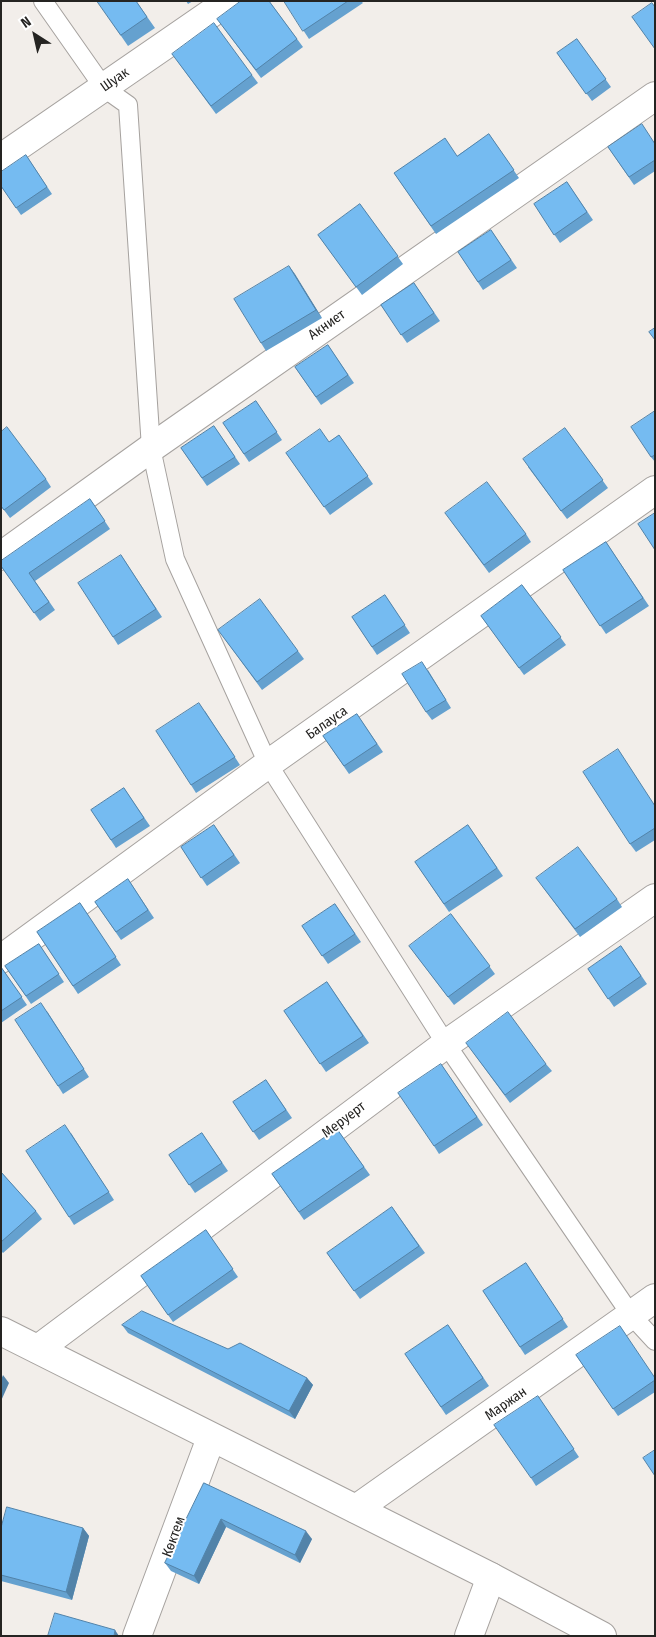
<!DOCTYPE html>
<html>
<head>
<meta charset="utf-8">
<style>
	body { margin:0 }
	#map { position:relative; width:656px; height:1637px; overflow:hidden; background:#f2eeea; font-family:"Fira Sans Condensed",sans-serif }
	canvas { display:block }
	.frame { position:absolute; inset:0; border:2px solid #252422; pointer-events:none }
	.north { position:absolute; left:10px; top:10px; width:50px; height:50px; -webkit-text-stroke:4px #fff; paint-order:stroke; rotate:325deg; font-size:14px; font-weight:700; line-height:20px; text-align:center; color:#252422 }
	.north::after { content:''; display:block; margin:auto; width:18px; height:22px; background:#252422; clip-path:polygon(50% 0,100% 100%,50% 72%,0 100%) }
</style>
</head>
<body>
<div id="map">
<canvas width="656" height="1637"></canvas>
<div class="frame"></div>
<div class="north">N</div>
</div>
<script>
const g = document.querySelector('canvas').getContext('2d');
g.lineJoin = 'round';
function strokePath(path, color, width, dash) { g.strokeStyle = color; g.lineWidth = width; g.lineCap = dash ? 'butt' : 'round'; g.setLineDash(dash || []); g.stroke(path); }
function fillPath(path, color) { g.fillStyle = color; g.fill(path, 'evenodd'); }
function drawText(font, color, halo, rows, align = 'center') {
  g.font = font + ' "Fira Sans Condensed",sans-serif'; g.lineWidth = 4; g.setLineDash([]); g.textBaseline = 'middle'; g.strokeStyle = halo; g.fillStyle = color; for (const [text, x, y, turn = 0] of rows) {
    g.save(); g.translate(x, y); g.rotate((+turn || 0) * Math.PI / 180); g.textAlign = isNaN(turn) ? turn : align; if (halo) g.strokeText(text, 0, 0); g.fillText(text, 0, 0); g.restore();
  }
}
const service = new Path2D(`
	M43,1L104,88L128,105L151,448L175,559L268,764L446,1044L631,1315L655,1341`);
const minor = new Path2D(`
	M1,158L229,1
	M1,556L151,448L655,96
	M1,959L268,764L655,490
	M38,1349L446,1044L655,898
	M356,1509L655,1298
	M137,1636L211,1438
	M469,1636L491,1577`);
const tertiary = new Path2D(`
	M1,1331L491,1577L602,1636`);
strokePath(service, '#a6a29f', 20);
strokePath(minor, '#a6a29f', 30);
strokePath(tertiary, '#a6a29f', 30);
strokePath(service, '#fff', 18);
strokePath(minor, '#fff', 28);
strokePath(tertiary, '#fff', 28);
fillPath(new Path2D(`
	M97,1H136L155,28L128,46Z
	M186,1H193L188,4Z
	M269,1L303,47L261,78L223,27Z
	M284,1H361L363,3L309,39Z
	M577,39L611,87L592,101L557,53Z
	M178,62L252,75L258,83L216,114Z
	M489,134L519,178L436,234L394,173L457,156Z
	M655,144V171L634,185L608,147Z
	M26,155L52,194L21,215L1,186Z
	M567,182L593,220L560,243L534,204Z
	M360,204L403,264L362,295L318,235Z
	M491,230L517,268L483,290L458,252Z
	M289,266L322,318L266,351L261,343Z
	M414,283L440,321L407,343L381,305Z
	M328,345L354,383L321,405L295,367Z
	M256,401L282,440L249,462L223,423Z
	M655,411V462L651,457Z
	M214,426L240,464L207,486L181,448Z
	M565,428L608,488L567,519L528,467Z
	M339,435L373,484L330,515L286,453L329,442Z
	M46,479L51,487L10,518L1,506Z
	M90,499L110,529L35,581L55,610L40,621L1,566Z
	M451,521L526,534L531,542L489,573Z
	M606,542L649,606L606,634L563,570Z
	M121,555L162,617L118,645L113,637Z
	M522,585L566,645L524,675L481,616Z
	M385,595L410,633L377,655L352,617Z
	M224,638L298,651L304,659L262,690Z
	M428,670L451,708L432,720L426,712Z
	M205,711L240,765L196,793L191,785Z
	M357,714L383,752L349,774L323,736Z
	M124,788L150,826L116,848L91,810Z
	M655,805V840L636,852L630,844Z
	M214,825L240,863L207,886L181,847Z
	M468,825L503,876L449,912L415,862Z
	M128,879L154,918L121,940L95,902Z
	M542,886L617,899L622,907L580,937Z
	M80,903L121,965L78,994L37,932Z
	M335,904L361,942L328,964L302,926Z
	M451,914L495,974L454,1005L415,954Z
	M39,944L64,982L31,1004L5,966Z
	M621,946L647,984L614,1007L588,969Z
	M1,967L27,1005L1,1023Z
	M327,982L369,1043L326,1072L284,1011Z
	M47,1011L89,1077L63,1094L58,1086Z
	M472,1051L546,1064L552,1071L510,1103Z
	M441,1064L483,1125L439,1154L434,1146Z
	M266,1080L292,1118L259,1140L233,1102Z
	M337,1129L370,1175L304,1220L272,1174Z
	M71,1133L114,1200L74,1225L69,1217Z
	M202,1133L228,1171L195,1193L169,1155Z
	M1,1172L36,1211L42,1219L3,1253L1,1251Z
	M392,1207L425,1253L360,1299L327,1253Z
	M206,1230L238,1277L173,1322L141,1276Z
	M526,1263L568,1327L525,1355L483,1291Z
	M122,1325L307,1378L313,1385L295,1419L128,1333Z
	M448,1325L489,1386L446,1415L405,1354Z
	M576,1355L655,1378V1392L618,1416Z
	M538,1396L579,1457L536,1486L531,1478Z
	M204,1483L312,1539L300,1563L226,1527L199,1584L171,1571L165,1563Z
	M1,1528H83L89,1536L72,1600L1,1581Z`), '#65a1cf');
fillPath(new Path2D(`
	M289,266L295,274L322,318L316,310Z
	M3,1375L9,1383L1,1401V1380Z
	M307,1378L313,1385L295,1419L289,1411Z
	M221,1519L226,1527L199,1584L194,1576Z
	M83,1528L89,1536L72,1600L66,1592Z
	M306,1531L312,1539L300,1563L295,1555Z
	M115,1630L119,1636H114Z`), '#5283a9');
const building = new Path2D(`
	M97,1H136L147,17L121,35Z
	M241,1H269L297,39L256,70L217,19Z
	M284,1H348L303,31Z
	M652,3L655,7V49L632,17Z
	M214,23L252,75L211,106L172,54Z
	M577,39L606,79L586,94L557,53Z
	M642,124L655,144V160L629,177L608,147Z
	M489,134L514,170L431,226L394,173L445,138L457,156Z
	M26,155L47,187L16,208L1,186V172Z
	M567,182L587,212L554,235L534,204Z
	M360,204L398,256L356,287L318,235Z
	M491,230L511,260L478,282L458,252Z
	M289,266L316,310L261,343L234,299Z
	M414,283L434,313L401,335L381,305Z
	M655,328V340L649,332Z
	M328,345L348,375L316,397L295,367Z
	M256,401L277,432L244,454L223,423Z
	M655,411V455L651,457L631,427Z
	M214,426L235,457L202,478L181,448Z
	M7,427L46,479L4,510L1,506V432Z
	M565,428L603,480L561,511L523,459Z
	M320,429L329,442L339,435L368,476L324,507L286,453Z
	M487,482L526,534L484,565L445,513Z
	M90,499L105,521L29,573L49,602L34,613L1,566V561Z
	M655,513V550L638,524Z
	M606,542L643,598L600,626L563,570Z
	M121,555L156,609L113,637L78,583Z
	M522,585L561,637L519,668L481,616Z
	M385,595L405,625L372,647L352,617Z
	M260,599L298,651L257,682L218,630Z
	M422,662L446,700L426,712L402,674Z
	M199,703L235,757L191,785L156,731Z
	M357,714L377,744L344,766L323,736Z
	M618,749L655,806V828L630,844L583,772Z
	M124,788L144,818L111,840L91,810Z
	M214,825L234,855L201,878L181,847Z
	M468,825L497,868L444,904L415,862Z
	M578,847L617,899L575,929L536,878Z
	M128,879L148,910L116,932L95,902Z
	M80,903L116,957L73,986L37,932Z
	M335,904L355,934L322,956L302,926Z
	M451,914L490,966L448,997L409,946Z
	M39,944L59,974L26,996L5,966Z
	M621,946L641,976L608,999L588,969Z
	M1,967L22,997L1,1011Z
	M327,982L363,1036L320,1064L284,1011Z
	M41,1003L84,1069L58,1086L15,1020Z
	M508,1012L546,1064L505,1095L466,1043Z
	M441,1064L477,1117L434,1146L398,1093Z
	M266,1080L286,1110L253,1132L233,1102Z
	M65,1125L109,1192L69,1217L26,1151Z
	M337,1129L364,1167L299,1212L272,1174Z
	M202,1133L222,1163L189,1185L169,1155Z
	M1,1172L36,1211L1,1242Z
	M392,1207L419,1246L354,1291L327,1253Z
	M206,1230L233,1269L168,1315L141,1276Z
	M526,1263L563,1319L520,1347L483,1291Z
	M142,1311L228,1349L240,1343L307,1378L289,1411L122,1325Z
	M448,1325L483,1378L441,1407L405,1354Z
	M620,1326L655,1378V1380L613,1409L576,1355Z
	M538,1396L574,1449L531,1478L494,1425Z
	M655,1450V1476L643,1458Z
	M204,1483L306,1531L295,1555L221,1519L194,1576L165,1563Z
	M7,1507L83,1528L66,1592L1,1575V1528Z
	M55,1613L115,1630L114,1636H48Z`);
fillPath(building, '#75bbf1');
strokePath(building, '#5283a9', 1);
drawText('14px', '#252422', '#fff', [
	["Шуак",115,80,-35],
	["Акниет",327,325,-35],
	["Балауса",327,723,-35],
	["Меруерт",344,1120,-37],
	["Маржан",506,1404,-35],
	["Көктем",174,1537,-70]
]);
</script>
</body>
</html>
